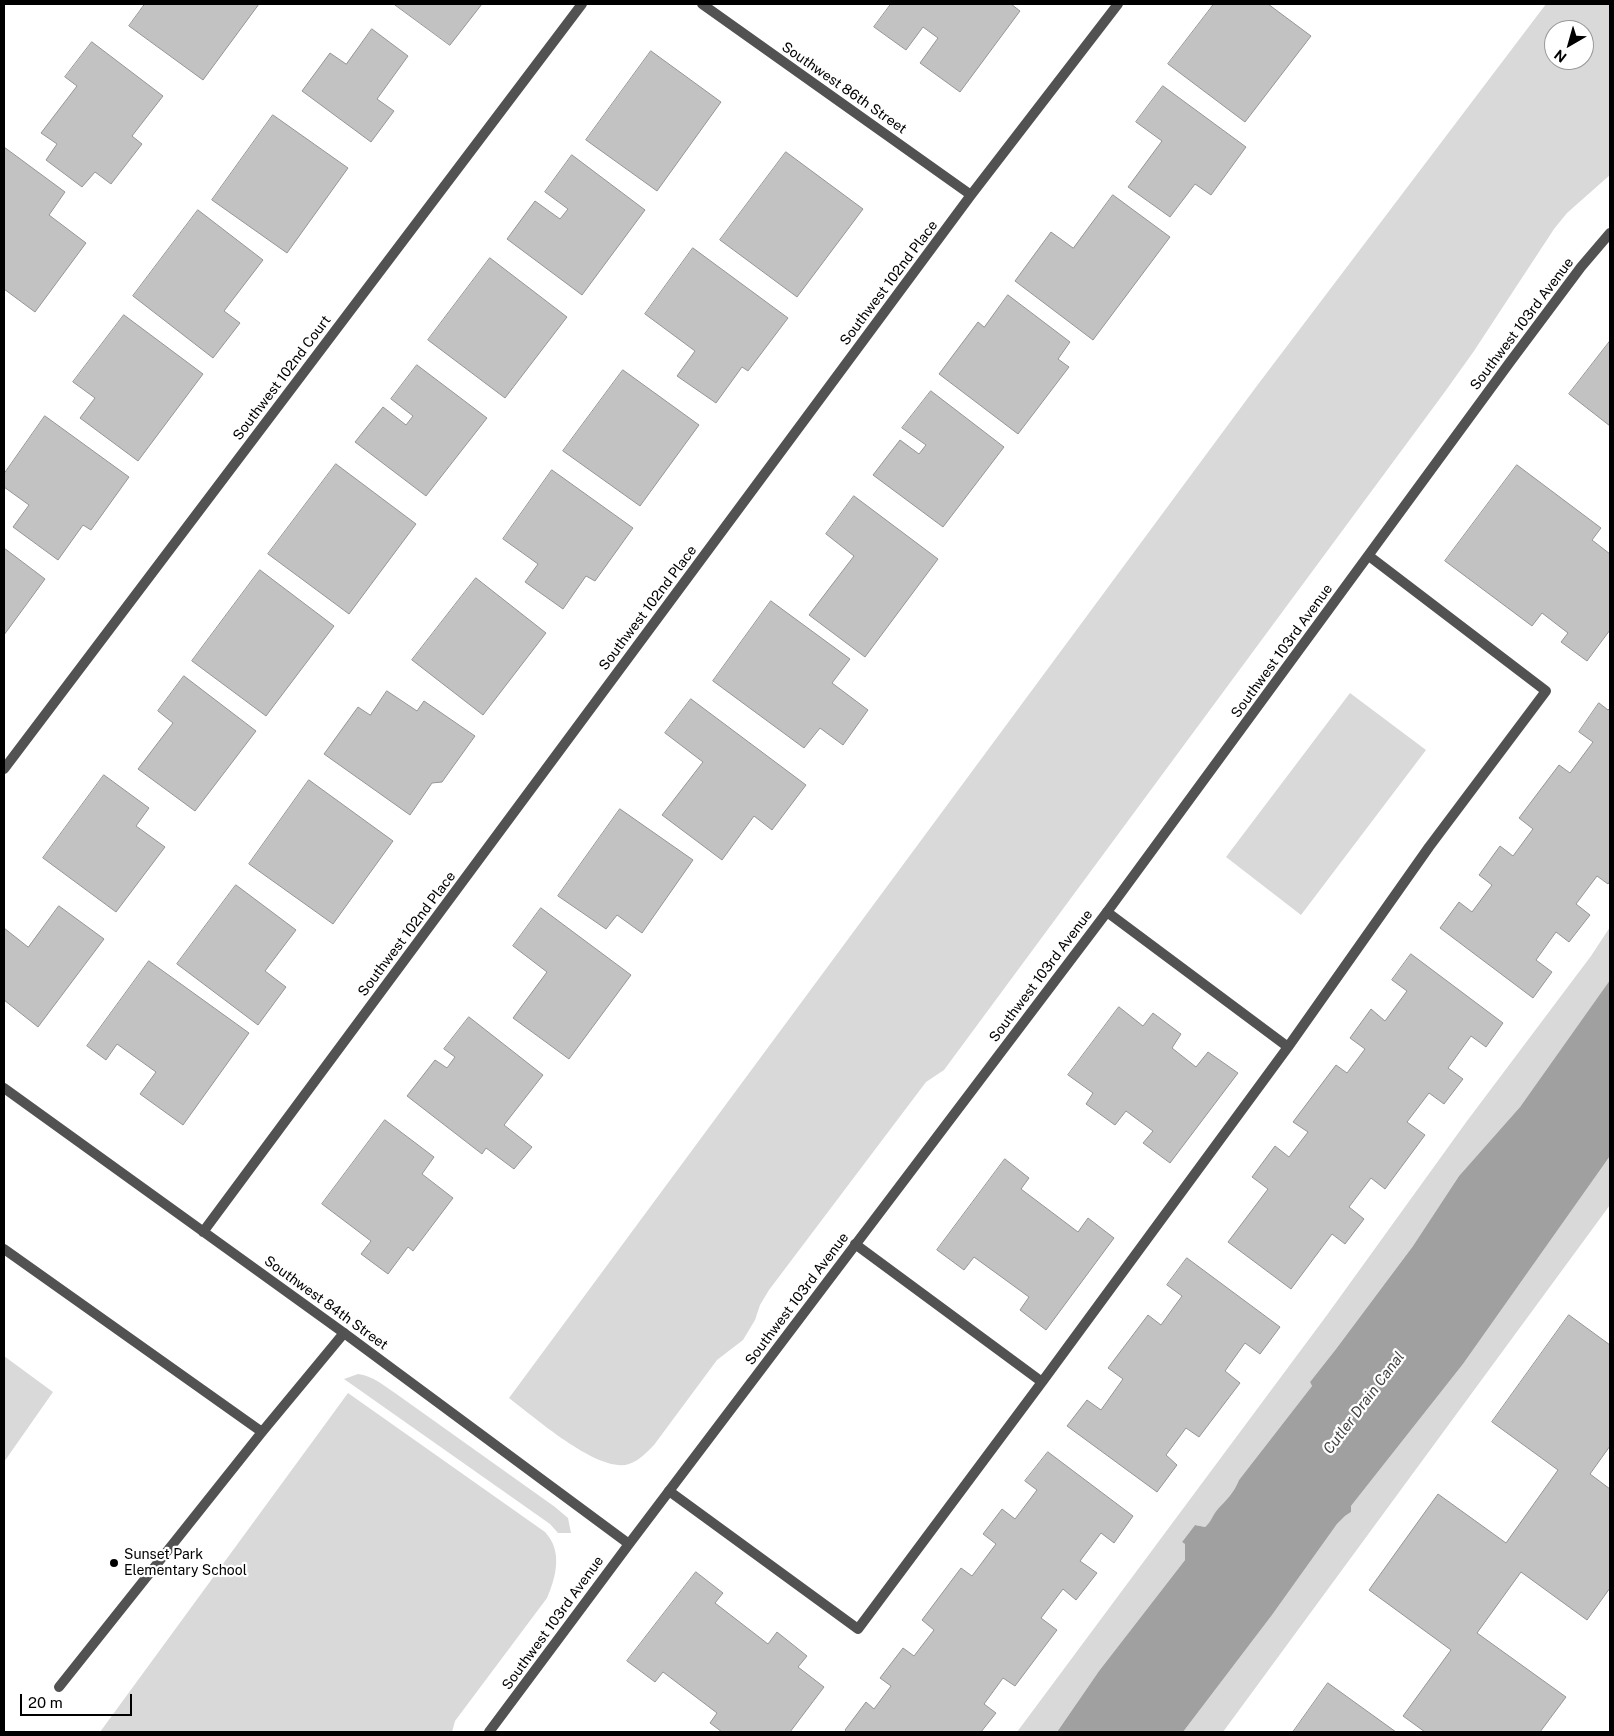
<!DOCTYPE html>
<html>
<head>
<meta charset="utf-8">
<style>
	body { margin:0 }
	#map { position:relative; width:1614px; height:1736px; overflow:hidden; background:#fff; font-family:"Public Sans",sans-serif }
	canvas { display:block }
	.frame { position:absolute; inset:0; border:5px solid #000; pointer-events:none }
	.north { position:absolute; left:1544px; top:20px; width:50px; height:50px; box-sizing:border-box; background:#fff; border:1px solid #999; border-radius:50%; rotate:218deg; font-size:14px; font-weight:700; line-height:20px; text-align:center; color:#000 }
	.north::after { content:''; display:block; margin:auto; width:18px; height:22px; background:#000; clip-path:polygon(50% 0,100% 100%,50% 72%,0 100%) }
	.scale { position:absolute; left:20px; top:1694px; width:112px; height:22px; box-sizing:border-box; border:2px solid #000; border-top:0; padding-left:6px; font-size:15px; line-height:18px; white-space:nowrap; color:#000; -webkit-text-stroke:4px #fff; paint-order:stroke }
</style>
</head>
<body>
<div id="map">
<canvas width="1614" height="1736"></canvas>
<div class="frame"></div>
<div class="north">N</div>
<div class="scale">20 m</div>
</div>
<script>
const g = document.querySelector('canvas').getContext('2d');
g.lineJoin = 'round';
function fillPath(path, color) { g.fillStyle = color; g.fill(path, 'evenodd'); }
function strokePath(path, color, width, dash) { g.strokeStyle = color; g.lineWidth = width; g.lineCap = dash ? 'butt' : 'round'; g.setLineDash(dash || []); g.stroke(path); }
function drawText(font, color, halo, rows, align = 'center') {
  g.font = font + ' "Public Sans",sans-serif'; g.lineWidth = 4.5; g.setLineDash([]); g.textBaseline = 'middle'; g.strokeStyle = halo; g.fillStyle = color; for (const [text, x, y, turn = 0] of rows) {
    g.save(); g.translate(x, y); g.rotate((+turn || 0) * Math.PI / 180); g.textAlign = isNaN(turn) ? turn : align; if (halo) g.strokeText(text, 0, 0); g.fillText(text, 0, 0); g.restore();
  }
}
fillPath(new Path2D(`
	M1546,4H1610V175L1567,213L1554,229L1474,351L1444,393L944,1070L926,1082L769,1290L760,1305L755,1320L743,1340L717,1360L654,1445C647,1452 639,1461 629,1464C599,1474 534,1417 509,1398L1256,387ZM1554,30H1584V60H1554Z
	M1350,693L1426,750L1301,915L1226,857Z
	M1610,927V980L1520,1107L1459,1176L1413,1246L1336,1349L1310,1382L1312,1386L1239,1480C1234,1493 1226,1500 1217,1510C1213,1516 1211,1522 1205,1527L1195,1525L1182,1542L1186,1544L1185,1560L1099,1671L1057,1732H1017L1327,1315L1467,1121L1591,956Z
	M1610,1156V1205L1223,1732H1183L1272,1615L1337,1524L1345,1516L1351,1512V1506L1463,1364Z
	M4,1356L53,1392L4,1462Z
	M358,1374C373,1376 383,1385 395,1393L555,1507L568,1518L571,1533H558L550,1524L344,1379Z
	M348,1393L545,1532C563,1551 556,1577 547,1598L455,1721L452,1732H100Z`), '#d9d9d9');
fillPath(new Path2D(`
	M1610,980V1156L1463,1364L1351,1506V1512L1345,1516L1337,1524L1272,1615L1183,1732H1057L1099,1671L1185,1560V1544L1182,1542L1195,1525L1205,1527C1211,1522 1213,1515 1217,1510C1226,1500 1234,1493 1239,1480L1312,1386L1310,1382L1336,1349L1413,1246L1459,1176L1520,1107Z`), '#a0a0a0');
const building = new Path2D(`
	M145,4H259L203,80L129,26Z
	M394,4H482L450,45Z
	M891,4H1011L1020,11L960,92L920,63L938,38L923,27L906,50L874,27Z
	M1214,4H1268L1311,36L1245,122L1168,64Z
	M372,29L408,56L377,99L394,111L371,142L302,91L330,53L346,64Z
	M92,42L163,96L132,136L142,144L111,184L95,172L82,187L46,160L57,144L41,133L77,86L65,77Z
	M651,51L721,102L657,191L586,140Z
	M1163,86L1246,147L1211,195L1195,184L1170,217L1128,187L1162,141L1136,122Z
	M273,115L348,168L287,253L212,200Z
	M4,147L65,192L49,215L86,243L35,312L4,289Z
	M786,152L863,209L797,297L720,240Z
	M572,155L645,210L582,295L507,239L535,201L560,219L568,209L545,192Z
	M1113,195L1170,237L1093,340L1015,281L1051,232L1073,248Z
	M198,210L263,260L224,311L240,323L213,358L133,296Z
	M693,248L788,318L748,371L742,367L716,403L677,376L695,351L645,314Z
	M490,258L567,317L505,398L428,340Z
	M1008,295L1070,342L1058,359L1069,367L1018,434L939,374L978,322L984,327Z
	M124,315L203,374L138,461L80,418L95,398L73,382Z
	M1610,341V426L1569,394Z
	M417,365L487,418L426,496L355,442L383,407L406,425L413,416L391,399Z
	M623,370L699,425L640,506L563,451Z
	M931,391L1004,447L943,527L873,475L900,440L919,454L926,445L902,428Z
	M45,416L129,477L91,530L83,525L58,560L13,527L29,505L4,487V474Z
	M336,464L416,524L349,614L268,554Z
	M1517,465L1601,528L1592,540L1610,554V630L1587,661L1561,642L1568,633L1542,613L1532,626L1445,561Z
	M552,470L633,528L595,581L586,576L563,609L525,582L538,564L503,539Z
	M854,496L938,559L865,657L809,615L854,556L826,534Z
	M4,548L45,579L4,635Z
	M260,570L334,626L266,716L192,661Z
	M476,578L546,633L483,715L412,660Z
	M771,601L850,659L832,683L868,710L843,745L820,728L804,748L713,681Z
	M184,676L256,731L195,811L138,769L173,723L158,711Z
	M387,691L417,711L424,701L475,736L442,782L432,783L410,815L324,754L358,707L370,715Z
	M691,699L806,785L772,830L754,816L722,860L662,815L703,762L665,733Z
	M1599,703L1608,710L1610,708V881L1608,884L1597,876L1576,904L1590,915L1569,942L1556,932L1536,960L1552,972L1533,998L1440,928L1459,902L1472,912L1492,885L1479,875L1500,846L1513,856L1533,829L1519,818L1559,765L1570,773L1593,742L1579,732Z
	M104,775L149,808L136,826L165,847L116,912L43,858Z
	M309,780L393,841L333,924L249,864Z
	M620,809L693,860L642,933L617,915L606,929L558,896Z
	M236,885L296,930L265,971L286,987L258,1025L177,964Z
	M59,906L104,939L38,1027L4,1000V928L28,947Z
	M541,908L631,975L569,1059L513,1018L547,972L513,946Z
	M1411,954L1503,1023L1486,1047L1471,1036L1448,1068L1463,1079L1444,1104L1429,1093L1407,1122L1425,1135L1385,1189L1371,1178L1349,1207L1364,1219L1345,1244L1332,1234L1291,1289L1228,1242L1268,1189L1252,1177L1275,1146L1289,1157L1308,1132L1293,1122L1336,1065L1347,1073L1365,1049L1350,1038L1371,1009L1385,1021L1407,991L1392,980Z
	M149,961L249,1033L183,1125L140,1094L156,1072L117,1044L106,1060L87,1046Z
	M1119,1007L1143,1026L1153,1013L1181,1034L1172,1048L1196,1067L1208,1052L1238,1073L1170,1163L1143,1143L1153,1131L1126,1111L1115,1125L1086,1104L1093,1093L1068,1075Z
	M469,1017L543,1075L504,1125L532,1147L514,1169L486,1148L482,1154L407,1096L435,1060L447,1068L455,1057L444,1049Z
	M385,1120L434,1157L422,1174L453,1198L413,1251L408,1247L388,1274L361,1254L371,1241L322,1204Z
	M1005,1159L1029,1178L1021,1189L1078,1232L1088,1218L1114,1238L1046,1330L1020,1310L1029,1297L974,1257L964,1270L937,1250Z
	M1187,1258L1280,1327L1260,1354L1245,1343L1225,1371L1240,1383L1199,1437L1186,1428L1166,1455L1177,1465L1157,1492L1067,1426L1087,1400L1101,1410L1123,1379L1108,1368L1148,1315L1161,1325L1182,1296L1167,1285Z
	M1569,1315L1610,1345V1446L1590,1474L1610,1489V1588L1587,1620L1521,1572L1477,1633L1566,1697L1540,1732H1425L1403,1716L1451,1650L1369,1590L1438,1494L1506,1543L1558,1470L1492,1422Z
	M1048,1452L1133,1516L1114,1543L1101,1533L1080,1561L1097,1573L1076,1600L1063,1589L1041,1618L1057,1630L1015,1686L1003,1678L984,1704L996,1713L981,1732H847L845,1730L866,1702L874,1709L891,1686L880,1678L903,1648L914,1656L934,1630L922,1620L961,1568L972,1576L996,1544L983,1534L1002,1509L1015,1519L1037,1490L1025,1481Z
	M696,1572L723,1593L715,1603L768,1644L777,1632L807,1656L798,1667L824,1687L790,1732H722L710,1723L717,1713L663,1672L655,1682L627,1661Z
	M1328,1683L1396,1732H1293Z`);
fillPath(building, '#c2c2c2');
strokePath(building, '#969696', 1);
strokePath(new Path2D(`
	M1288,1047L1429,847L1546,691L1369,556
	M4,1249L262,1432
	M1042,1382L1288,1047L1107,912
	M669,1491L858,1629L1042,1382L855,1244
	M59,1687L262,1432L344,1333`), '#525252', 10);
strokePath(new Path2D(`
	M702,4L971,195
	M4,769L582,4
	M4,1088L344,1333L629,1544
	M203,1232L971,195L1118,4
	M489,1732L629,1544L1107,912L1510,362L1581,267L1610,233`), '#525252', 10);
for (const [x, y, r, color] of [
	[114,1563,5,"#000"]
]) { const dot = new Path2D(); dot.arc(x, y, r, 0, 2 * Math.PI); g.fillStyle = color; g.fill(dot); strokePath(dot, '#fff', 2); }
drawText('14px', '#000', '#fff', [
	["Southwest 86th Street",844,88,35],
	["Southwest 102nd Place",889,283,-53],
	["Southwest 103rd Avenue",1522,324,-53],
	["Southwest 102nd Court",282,378,-53],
	["Southwest 102nd Place",648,608,-53],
	["Southwest 103rd Avenue",1282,651,-54],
	["Southwest 102nd Place",407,934,-53],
	["Southwest 103rd Avenue",1041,976,-53],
	["Southwest 103rd Avenue",797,1299,-53],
	["Southwest 84th Street",326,1303,36],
	["Southwest 103rd Avenue",553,1623,-54]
]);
drawText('14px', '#000', '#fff', [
	["Sunset Park",124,1555],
	["Elementary School",124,1571]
], 'left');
drawText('italic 15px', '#414141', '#fff', [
	["Cutler Drain Canal",1364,1403,-53]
]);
</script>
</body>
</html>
